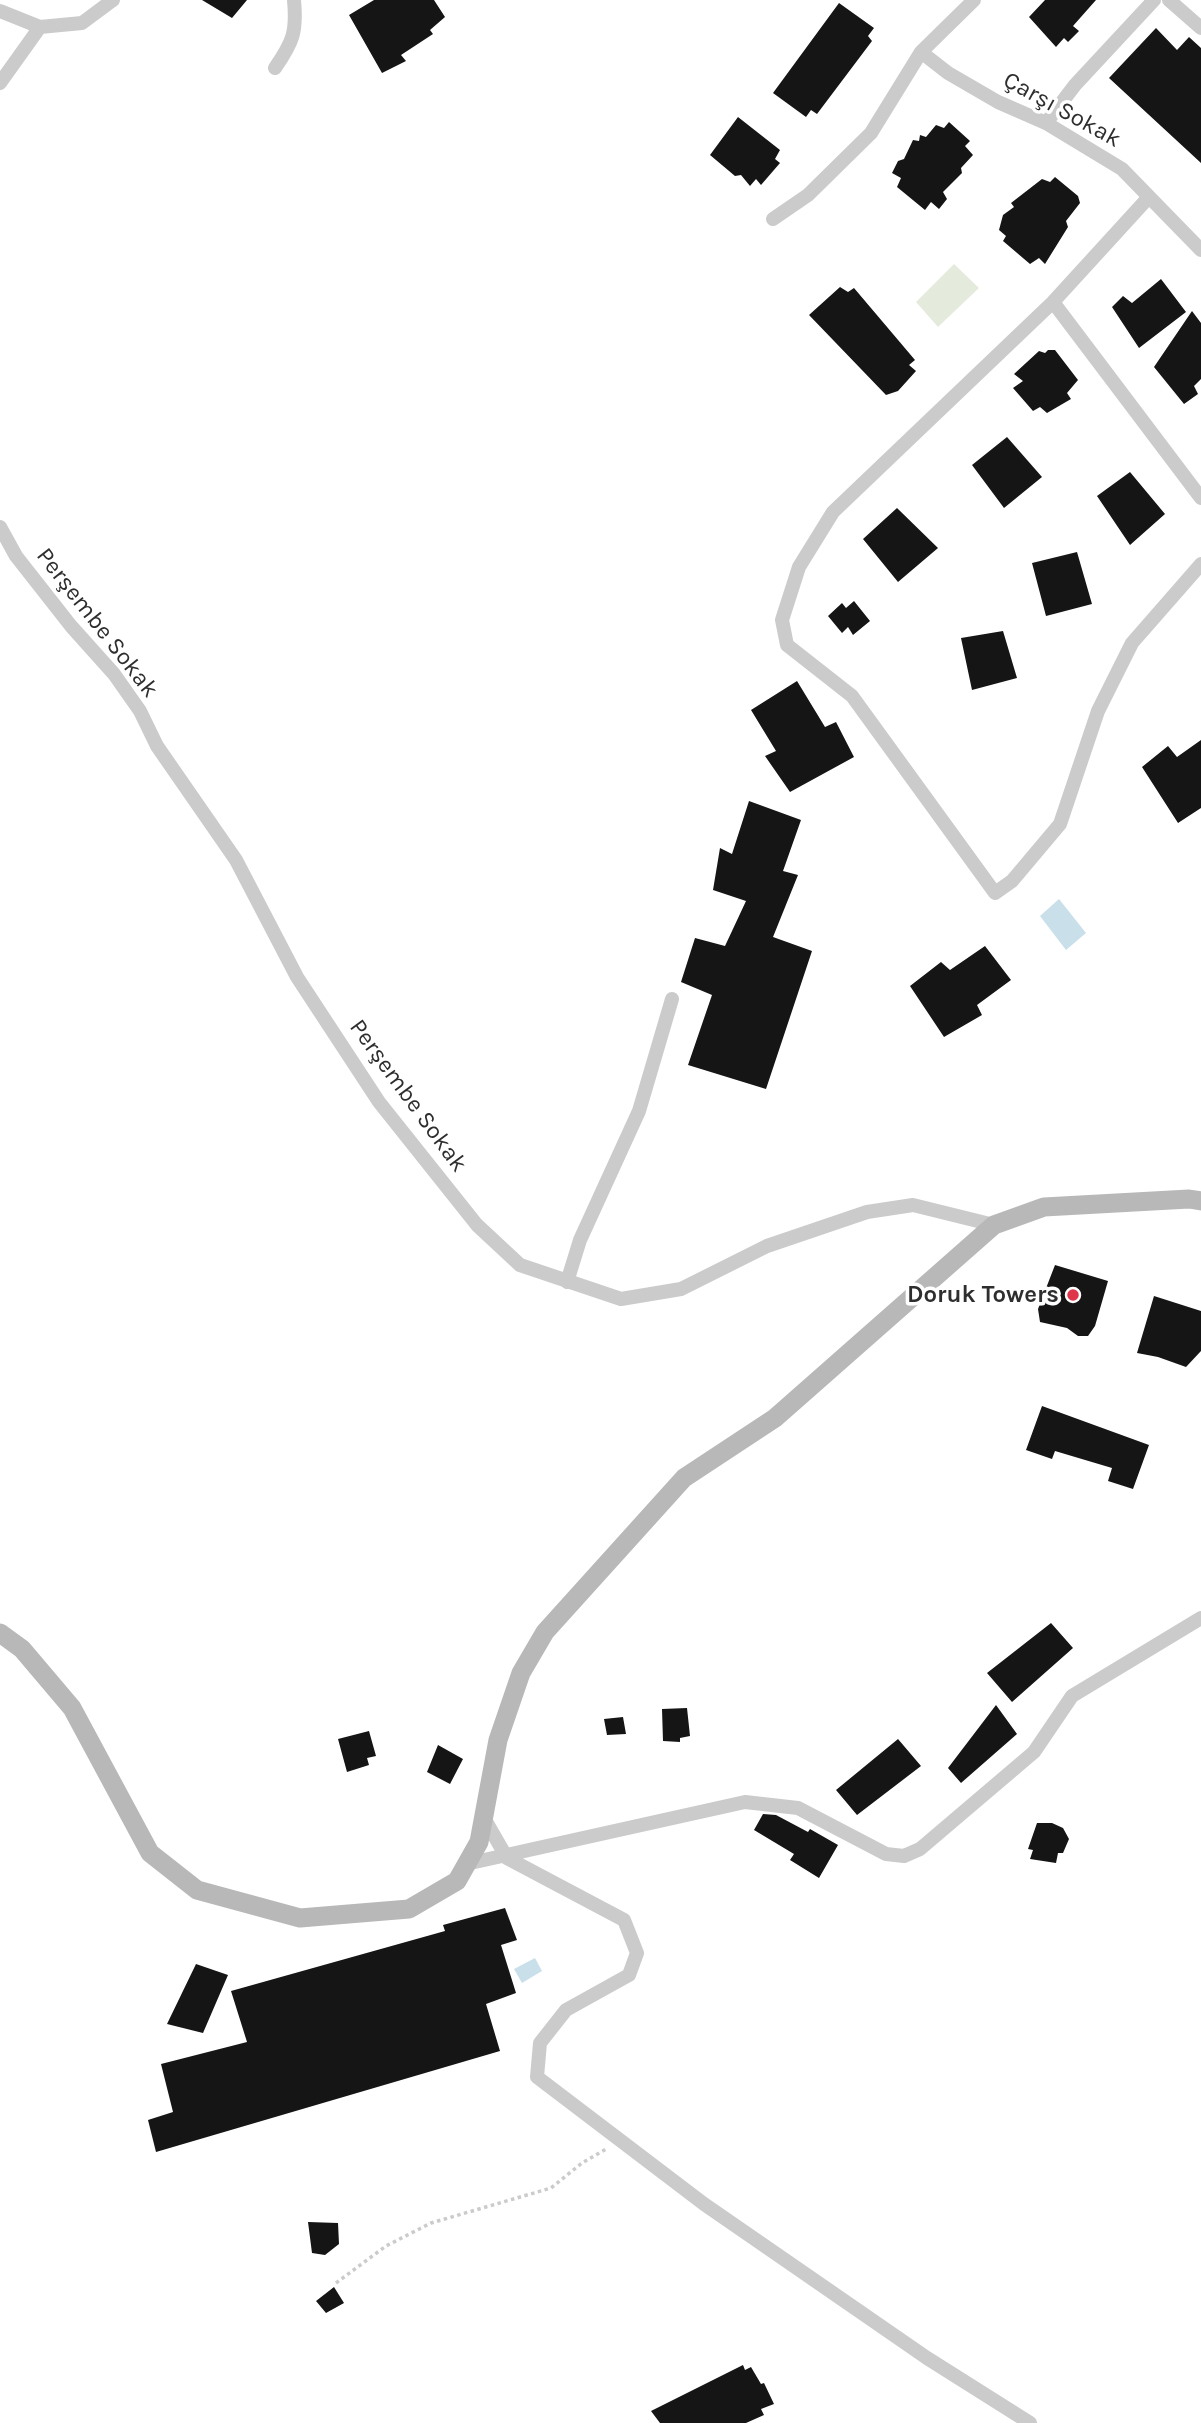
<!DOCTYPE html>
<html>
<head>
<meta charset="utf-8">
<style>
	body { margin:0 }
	canvas { display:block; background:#fff }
</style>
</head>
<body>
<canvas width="1201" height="2423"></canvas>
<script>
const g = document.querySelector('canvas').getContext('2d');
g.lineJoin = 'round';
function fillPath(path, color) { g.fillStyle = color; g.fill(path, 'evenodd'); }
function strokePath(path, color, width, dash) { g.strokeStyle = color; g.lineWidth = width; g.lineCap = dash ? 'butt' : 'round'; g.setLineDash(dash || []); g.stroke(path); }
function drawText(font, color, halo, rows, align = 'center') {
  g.font = font + ' Karla,sans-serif'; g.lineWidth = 7; g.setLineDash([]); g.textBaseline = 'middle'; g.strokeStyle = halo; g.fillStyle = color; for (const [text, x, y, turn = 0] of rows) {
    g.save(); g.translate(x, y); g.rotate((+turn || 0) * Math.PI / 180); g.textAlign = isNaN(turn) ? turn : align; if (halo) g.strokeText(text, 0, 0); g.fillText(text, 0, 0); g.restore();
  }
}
fillPath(new Path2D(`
	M954,264L979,288L938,327L916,302Z`), '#e4ebdc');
fillPath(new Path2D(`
	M1059,899L1086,933L1066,950L1040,916Z
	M535,1958L542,1971L522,1983L514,1969Z`), '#c9dfea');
fillPath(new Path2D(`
	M202,0H247L232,18Z
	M374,0H434L445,17L430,30L433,34L401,55L406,61L382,73L349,15Z
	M1045,0H1096L1073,26L1079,31L1068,42L1064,38L1056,47L1029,17Z
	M839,3L874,28L868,36L872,41L817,114L811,110L806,117L773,93Z
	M1156,28L1177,50L1189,37L1201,48V163L1109,78Z
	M738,117L780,150L775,159L780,163L761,185L756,179L750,186L741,175L735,176L710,155Z
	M949,122L970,141L965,146L973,155L961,168L962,173L943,192L947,199L939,209L931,202L925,210L897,187L901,178L892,173L898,161L904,159L913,140L919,141L920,135L926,137L936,125L944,128Z
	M1055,177L1078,196L1080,203L1066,221L1068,227L1045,264L1039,258L1030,264L1003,241L1006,236L999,230L1003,215L1014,207L1011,203L1042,179L1050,182Z
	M1161,279L1186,312L1139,348L1112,307L1123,296L1132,303Z
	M840,287L848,292L854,288L915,360L909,365L916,371L898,391L886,395L809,315Z
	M1192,311L1201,323V379L1194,386L1198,394L1184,404L1154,367Z
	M1048,350H1055L1078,380L1067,393L1071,399L1047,413L1040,407L1033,411L1013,388L1023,381L1014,374L1039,351L1045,353Z
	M1007,437L1042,477L1004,508L972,465Z
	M1130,472L1165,514L1130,545L1097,496Z
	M897,508L938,548L898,582L863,539Z
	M1077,552L1092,604L1046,616L1032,563Z
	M854,601L870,621L853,635L848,627L842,633L828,616L842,603L846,608Z
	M1003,631L1017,678L972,690L961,638Z
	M797,681L825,727L836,722L854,757L790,792L765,756L776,751L751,710Z
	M1201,740V808L1178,823L1142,767L1168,746L1177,757Z
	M749,801L801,820L783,871L798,875L773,937L812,951L766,1089L688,1065L712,995L681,982L695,938L725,946L746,901L713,890L720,848L732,854Z
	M985,946L1011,980L977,1005L982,1015L944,1037L910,986L941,962L950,970Z
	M1055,1265L1108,1281L1095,1326L1088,1336H1078L1067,1328L1040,1322L1038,1309Z
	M1154,1296L1201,1311V1351L1186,1367L1158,1357L1137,1353Z
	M1042,1406L1149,1445L1133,1489L1108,1481L1112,1468L1055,1451L1052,1459L1026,1450Z
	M1051,1623L1073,1648L1012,1702L987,1673Z
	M996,1705L1017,1734L961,1783L948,1768Z
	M687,1708L690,1736L680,1738V1742L663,1741L662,1709Z
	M623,1717L626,1734L607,1735L604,1719Z
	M369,1731L376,1756L367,1758L369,1765L347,1772L338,1739Z
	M898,1739L921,1766L857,1815L836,1790Z
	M438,1745L463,1759L450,1784L427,1772Z
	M763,1814L776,1815L808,1832L810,1829L838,1845L819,1878L790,1860L794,1854L754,1830Z
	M1037,1823H1052L1063,1828L1069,1839L1063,1853H1058L1056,1863L1030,1859L1033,1850L1028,1849Z
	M505,1908L517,1940L501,1945L516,1993L486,2004L500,2051L156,2152L148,2120L173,2112L161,2064L247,2042L231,1991L445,1931L443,1925Z
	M196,1964L228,1975L203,2033L167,2024Z
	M308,2222L338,2223L339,2244L325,2255L312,2253Z
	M334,2287L344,2303L326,2313L316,2301Z
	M743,2365L745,2370L751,2367L761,2384L764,2383L774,2404L761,2409L764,2415L746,2423H660L651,2411Z`), '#151515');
strokePath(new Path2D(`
	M336,2283L386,2246L431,2223L551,2188L582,2163L606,2149`), '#cbcbcb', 3.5, [3.5, 3.5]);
strokePath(new Path2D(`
	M1169,0L1201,28
	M0,11L40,27L82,23L113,0
	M921,52L948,73L998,102L1046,123L1122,169L1201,250
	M275,68C293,42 297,32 294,0
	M0,83L40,27
	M1046,123L1075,85L1154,0
	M1148,198L1053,302L833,512L799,567L782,620L787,645L852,696L995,893L1012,881L1060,824L1098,711L1132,643L1201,564
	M773,219L808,195L871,133L921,52L974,0
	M1053,302L1201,498
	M0,527L16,556L71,626L114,674L140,711L157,746L236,860L297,977L379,1102L477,1225L520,1265L621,1299L681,1289L767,1246L867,1212L913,1205L994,1225
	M567,1282L580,1240L639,1111L672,999
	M484,1818L507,1858L624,1920L637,1953L629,1975L566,2010L540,2043L537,2077L704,2204L927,2358L1030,2423
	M466,1864L745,1802L798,1808L886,1854L904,1856L920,1849L1034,1752L1072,1696L1201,1618`), '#cbcbcb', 14);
strokePath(new Path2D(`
	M0,1633L22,1649L72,1708L150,1853L197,1890L300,1918L409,1909L457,1881L479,1842L498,1740L521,1673L545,1632L684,1478L775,1418L994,1225L1044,1207L1189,1199L1201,1201`), '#b8b8b8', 19);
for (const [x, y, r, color] of [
	[1073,1295,7,"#de374c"]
]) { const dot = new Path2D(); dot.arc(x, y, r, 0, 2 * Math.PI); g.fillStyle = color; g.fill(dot); strokePath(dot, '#fff', 2.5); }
drawText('24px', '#2e2e2e', '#fff', [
	["Çarşı Sokak",1062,110,29],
	["Perşembe Sokak",97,623,52],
	["Perşembe Sokak",408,1096,54]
]);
drawText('bold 24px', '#2e2e2e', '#fff', [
	["Doruk Towers",1059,1295]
], 'right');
</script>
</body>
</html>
